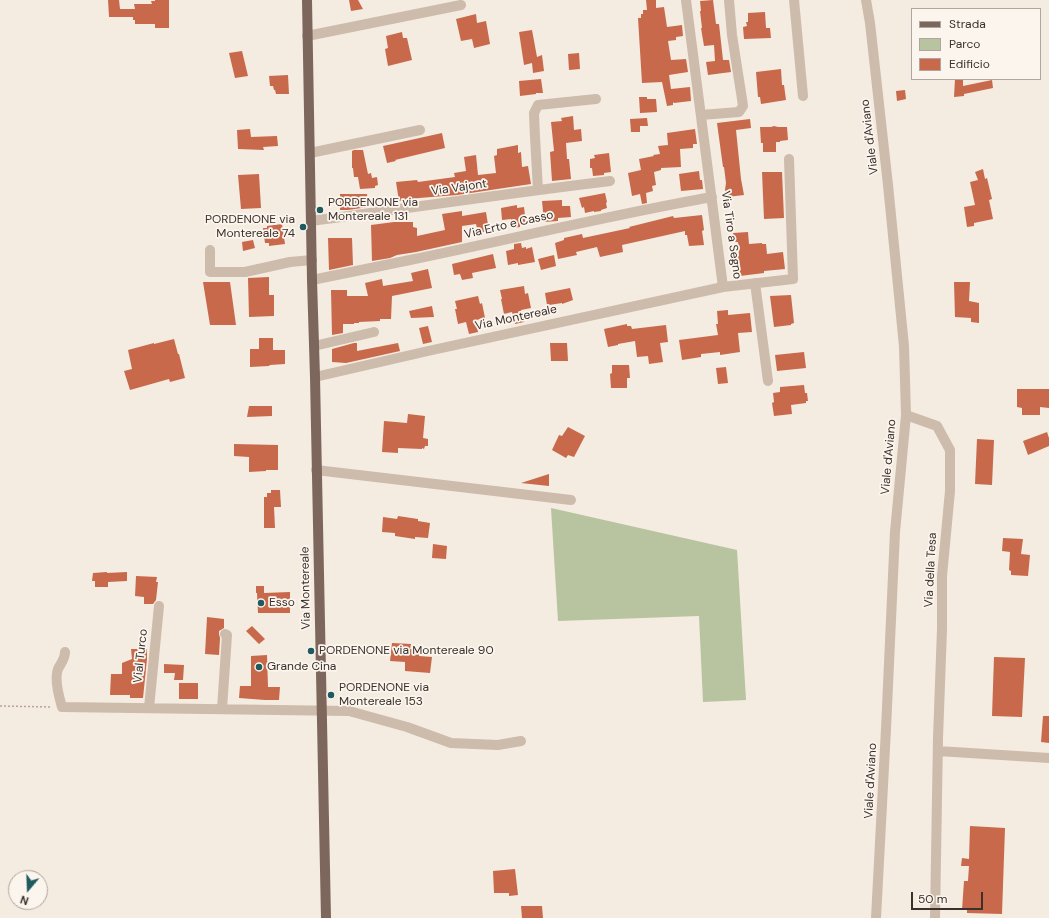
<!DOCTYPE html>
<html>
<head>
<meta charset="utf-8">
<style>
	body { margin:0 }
	#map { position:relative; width:1049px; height:918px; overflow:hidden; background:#f4ebe1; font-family:"DM Sans",sans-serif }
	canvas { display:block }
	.legend { position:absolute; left:911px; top:8px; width:130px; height:72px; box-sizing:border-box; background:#fbf5ee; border:1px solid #aea6a0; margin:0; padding:5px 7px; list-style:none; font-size:12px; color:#3b302b }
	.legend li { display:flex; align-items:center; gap:8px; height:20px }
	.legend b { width:20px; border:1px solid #aea6a0 }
	.north { position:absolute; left:8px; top:870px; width:40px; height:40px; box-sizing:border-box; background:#fbf5ee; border:1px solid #aea6a0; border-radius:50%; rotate:199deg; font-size:11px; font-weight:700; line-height:16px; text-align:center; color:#3b302b }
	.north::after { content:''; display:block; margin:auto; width:14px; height:18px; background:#1f5a5e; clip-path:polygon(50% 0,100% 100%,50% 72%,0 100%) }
	.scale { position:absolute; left:911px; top:892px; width:72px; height:18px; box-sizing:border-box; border:2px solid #3b302b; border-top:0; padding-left:5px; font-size:12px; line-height:14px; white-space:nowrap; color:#3b302b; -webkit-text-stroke:3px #fbf5ee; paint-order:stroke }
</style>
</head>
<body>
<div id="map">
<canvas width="1049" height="918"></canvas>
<ul class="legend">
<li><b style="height:5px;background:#7d675c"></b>Strada</li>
<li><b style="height:11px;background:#b8c4a0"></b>Parco</li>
<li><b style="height:11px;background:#c8694b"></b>Edificio</li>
</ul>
<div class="north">N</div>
<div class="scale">50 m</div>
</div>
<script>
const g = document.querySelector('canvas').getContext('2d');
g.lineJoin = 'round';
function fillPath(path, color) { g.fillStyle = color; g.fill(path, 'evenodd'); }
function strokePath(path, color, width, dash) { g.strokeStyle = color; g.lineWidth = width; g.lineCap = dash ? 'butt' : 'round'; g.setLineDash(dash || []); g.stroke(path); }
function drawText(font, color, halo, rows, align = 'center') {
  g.font = font + ' "DM Sans",sans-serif'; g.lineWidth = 3.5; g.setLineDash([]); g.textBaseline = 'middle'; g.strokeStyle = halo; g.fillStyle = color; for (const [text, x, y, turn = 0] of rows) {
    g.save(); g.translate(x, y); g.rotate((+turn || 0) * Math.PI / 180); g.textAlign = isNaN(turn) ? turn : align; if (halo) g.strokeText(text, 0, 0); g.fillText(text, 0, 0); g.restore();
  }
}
fillPath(new Path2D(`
	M551,508L737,550L746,700L703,702L699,616L558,621Z`), '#b8c4a0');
fillPath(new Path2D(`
	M108,0H119L120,9H135L134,4H152L151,1H155V0H169V28H155V24H135V20H133V17H109Z
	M349,0H358L363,9L351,11Z
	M646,0H656V8L664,7L667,27L682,25L683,36L676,37V40L668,41L671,60L686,59L688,72L669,75L671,89L690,87L691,101L674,103L673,102V105L667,106L662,82L642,83L638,18H641V14H643V10H647Z
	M713,0L716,24H719L723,60H729L731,72L708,75L706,62L715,61L714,45L704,46L701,28H702L700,11H701L700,1Z
	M765,12L766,28H770L771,38L744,39L743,27L747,26L746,22H748V13Z
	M476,14L477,23L486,21L490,44L474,48L472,39L461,41L456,19Z
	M532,30L537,57L542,55L544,71L533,73L532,63L524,65L519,32Z
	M402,32L403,38H407L412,60L388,66L385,49L388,48L386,36Z
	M242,51L248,76L235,78L229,53Z
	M579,53L580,69L569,70L568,54Z
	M781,69L782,85H784L786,100L761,104L760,97H758L756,72Z
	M288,75L289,94H276L275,90H274L273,86H270L269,76Z
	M541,79L543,93H536V94L520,96L519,81Z
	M955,79H963V86L992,80L993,88L964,94V96L954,97Z
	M905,90L906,99L897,101L896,91Z
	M639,97H647V99H656L657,112L640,113Z
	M573,116L574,130L581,129L582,141L566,143L567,159H569L571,179L552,181L550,152L554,151L551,122L562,121L561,118Z
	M647,118L648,126H640V132H631L630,119Z
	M750,119L751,128L736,130L741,179L744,195L727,197L725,190L726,183L724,167H723L717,123Z
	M774,126L778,127H787L788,140L780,141V142H776V152H763V143H761L760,127H771Z
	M250,129L251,137L277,136L278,146L263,147L264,150L238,149L237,130Z
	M695,129L697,144H693V148L680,149L681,167L661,168V170L654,172L656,185L652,186L653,191L646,193L647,203L642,204L640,194L632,196L628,173L641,170L639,159L654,156L653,155L660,154L658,146L668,145L667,133Z
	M442,133L445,148L395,160L396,161L387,163L383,146L424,137Z
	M518,145V153L521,152L522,167L528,166L531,184L457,195L419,198L399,201L396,182L417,180L418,182L455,177L454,173L466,171L464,157L476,155L478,175L496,173L494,156L497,155V149Z
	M354,150H363L368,174L371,173L372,178L377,177L378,185L375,186V188L360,189L358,177H354L353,168H352V151Z
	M609,153L611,172L604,173V175L593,176L592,168H590V159L595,158L594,155Z
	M983,169L985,179L987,178L992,199L989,200L993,219L974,223V226L967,227L964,207L975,205L970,182L978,180L975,172Z
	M699,171L700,180H702L703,189L681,191L679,174Z
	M762,172H782L784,218L764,219Z
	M259,174L261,208L241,209L238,175Z
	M605,193L607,202L606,203L607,208L601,210V211L594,212V211L585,213L584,207L582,208L579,198Z
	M340,194H367L368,207L348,210H340Z
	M562,200V206H570L571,217L558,218V221L544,222L542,201Z
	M517,205V208L524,207L526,224L520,225V227L513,228L511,219L502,220L501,208Z
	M462,211V216L486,212L489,231L478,233L476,224L462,226V242L416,252L397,255L390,258L372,261L371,225L394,222H413V227L417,228V236L445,230L442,214Z
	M702,215L704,230L702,231L704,245L689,246L687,235H685V231L622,245L623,252L600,257L597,247L576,252L577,255L558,259L555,243L564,240V238L582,234L583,238L630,228L629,227L673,216L674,218Z
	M282,224L285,244L269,246V243H265L263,228H267V226Z
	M748,232L749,244L762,243V244H766L767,254L783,252L785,269L764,271V273L740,276L738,256H739L738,242H734L733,233Z
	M328,238H352L353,265L329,270Z
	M253,240L255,248L243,251L242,242Z
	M521,243L522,248L526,247V249L532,247L535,262L518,265V263L508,265L506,251L514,249V244Z
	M493,254L496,268L472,273L473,278L462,280L460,274L454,275L452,264Z
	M554,255L556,266L541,270L538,259Z
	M428,269L432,288L392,296L391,319H380V321L359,322V323H354V324H343V333L332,335L331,290H347V296H368L365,283L382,279L383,286L413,281L411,273Z
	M269,277V295H274V316L249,317L248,278Z
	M203,282H230L236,325H210Z
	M954,282H970L969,301L979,303V323L971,322V318L955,317Z
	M524,286L525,294L528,293L531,308L521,310L524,322L515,324L512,312L504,314L501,299H502L500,290Z
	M570,288L573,300L562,304V303L549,305H547L545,293Z
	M791,295L794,323L791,324V325L774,327L770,296Z
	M478,296L480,304L482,303L485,318L476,320L478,332L469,334L466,322L458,324L455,309H457L455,301Z
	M432,306L434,317L411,318L409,311Z
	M728,310V315L750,313L752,332L738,333L740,352L720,355V352L701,354V357L682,360L679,340L718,335L716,324H718L717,311Z
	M627,324V326H631L632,329L666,325L668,342L660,343L663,362L649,364L648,356L637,357L635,341L618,344V345L608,347L604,329Z
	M428,326L432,342L423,344L419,328Z
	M259,338H273V350H285V364L270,365L269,366L250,367V349H259Z
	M174,339L178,354H179L185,378L170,382L169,379L130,390L124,371L132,369L128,350L154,343V344Z
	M354,343H357V351L398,343L400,351L346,363L332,362V349Z
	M550,343H567L568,361H551Z
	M804,352L806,368L777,371L775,355Z
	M612,365H629L630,378H627V388H611L610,374L612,373Z
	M726,367L728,383L718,384L716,368Z
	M804,385L805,393H807L808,401H806V403L791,405L792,414L774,416L772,403L774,402L773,393L780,392V387Z
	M1017,389H1049V408L1040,407V415H1022V408L1017,407Z
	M249,406H272V416L247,417Z
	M408,414L425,416L423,438L428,439V446H425L424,449L422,448V449L398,448V453L382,452L384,421L407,423Z
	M568,427L585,436L574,457L568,455L566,458L552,450L559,435L562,436Z
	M1047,432L1049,438V446L1028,455L1023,441Z
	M977,439L994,440L992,485L975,484Z
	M234,444L278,445V470H266V471L249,472V457L234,456Z
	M549,474V486L521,483Z
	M271,490H280L281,507H274L275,528H264V497H267V493H271Z
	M398,516L418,519V521L430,523L428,538L415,537V539L395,536V533L382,532L383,517L397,519Z
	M1003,538L1023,539L1021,554L1030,555L1028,576L1011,575V571L1009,570L1010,552L1002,551Z
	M433,544L447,546L446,559L432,558Z
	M107,572V573L127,572V581L108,582V587H95V581H92L93,573Z
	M136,576L157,577L156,582H158L156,600L153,604H144V597L135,596Z
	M256,586H264V593L290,592V613H258L257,593H256Z
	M207,617L224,619V628L219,631V634L220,638L219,655L205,654Z
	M252,626L265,639L259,644L246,631Z
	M392,643L411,644L410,649L420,650L419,656L432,657L430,673L405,671V662L390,661Z
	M131,649H147V659L143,698H130V695H110L111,674H122V663L132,659Z
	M267,655L268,687H280L279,700H265L239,698L240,686H251V656Z
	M994,657L1025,658L1022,717L992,716Z
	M164,664L184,665L183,680H174L175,673H164Z
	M179,683H198V699H179Z
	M1043,716H1049V743L1041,742Z
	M970,826L1005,828L1002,914L967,913V910H962L964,881H968L969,866H961L962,858L969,859Z
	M515,869L518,895L509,896V893H494L493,871Z
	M521,906H542L543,918H522Z`), '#c8694b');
strokePath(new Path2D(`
	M0,706L52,707`), '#b9a596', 1.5, [2, 2]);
strokePath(new Path2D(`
	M686,0L723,287L793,279L789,159
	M794,0L803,96
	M866,0L870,23L888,185L904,346L906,415L895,532L886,729L876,918
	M307,36L461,5
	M701,115L739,112L743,106L742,99L732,35L729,0
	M310,153L420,130
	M538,190L535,137L534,113L538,105L596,99
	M311,221C411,208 510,193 610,181
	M210,250V272H245L290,262L312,260
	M312,280C345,273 377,267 410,260C511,239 611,215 712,197
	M755,283L768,381
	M314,346L374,332
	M315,377L428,351L723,287
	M906,415L937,426L950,450V491L942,576V629L938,738L935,918
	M316,470L571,500
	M65,652C65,659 61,663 58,669C54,679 59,697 62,707L349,711L407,727L451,743L498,745L521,741
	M149,708L159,606
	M222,709L227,635L225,634
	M938,751L1049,758`), '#cdbbac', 10);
strokePath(new Path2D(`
	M307,0L312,280L315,377L326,918`), '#7d675c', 10);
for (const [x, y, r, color] of [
	[320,210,4,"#1f5a5e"],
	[303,227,4,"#1f5a5e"],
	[261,603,4,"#1f5a5e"],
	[311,651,4,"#1f5a5e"],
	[259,667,4,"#1f5a5e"],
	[331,695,4,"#1f5a5e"]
]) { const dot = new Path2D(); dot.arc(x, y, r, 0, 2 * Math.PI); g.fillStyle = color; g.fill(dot); strokePath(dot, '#fbf5ee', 1.5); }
drawText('12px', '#3b302b', '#fbf5ee', [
	["Viale d'Aviano",870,137,-97],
	["Via Vajont",459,188,-8],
	["Via Erto e Casso",509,225,-13],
	["Via Tiro a Segno",731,235,82],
	["Via Montereale",516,318,-12],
	["Viale d'Aviano",889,457,-85],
	["Via della Tesa",931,570,-87],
	["Via Montereale",306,588,-91],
	["Vial Turco",141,656,-84],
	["Viale d'Aviano",871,781,-87]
]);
drawText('12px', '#3b302b', '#fbf5ee', [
	["PORDENONE via",328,203],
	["Montereale 131",328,217],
	["PORDENONE via",295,220,"right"],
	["Montereale 74",295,234,"right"],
	["Esso",269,603],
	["PORDENONE via Montereale 90",319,651],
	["Grande Cina",267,667],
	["PORDENONE via",339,688],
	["Montereale 153",339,702]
], 'left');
</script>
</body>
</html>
